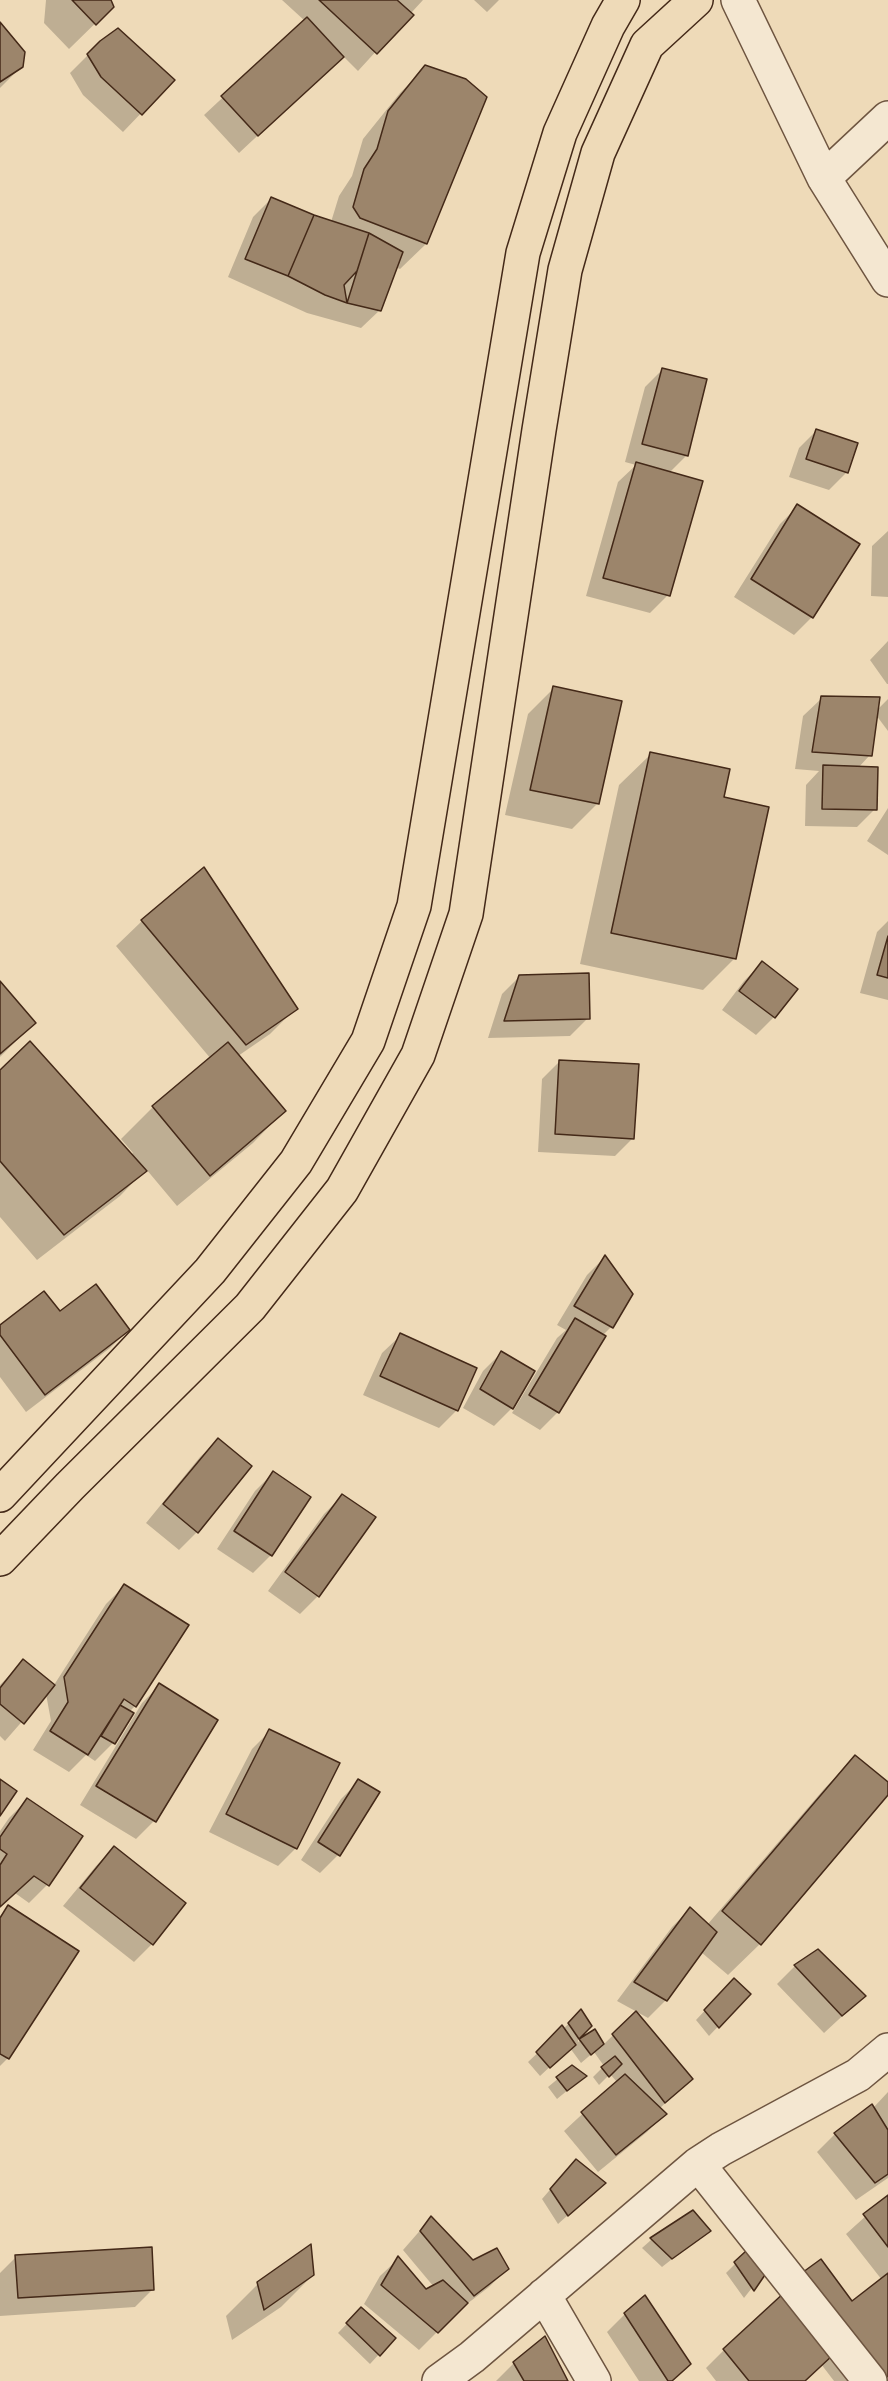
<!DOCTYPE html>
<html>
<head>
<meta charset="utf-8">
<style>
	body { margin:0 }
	canvas { display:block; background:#eedab8 }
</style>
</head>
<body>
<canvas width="888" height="2381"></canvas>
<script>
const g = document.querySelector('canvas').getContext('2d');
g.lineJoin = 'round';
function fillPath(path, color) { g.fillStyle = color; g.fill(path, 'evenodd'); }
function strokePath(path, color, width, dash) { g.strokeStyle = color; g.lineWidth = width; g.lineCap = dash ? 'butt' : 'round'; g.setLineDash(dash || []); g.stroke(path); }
fillPath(new Path2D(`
	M46,0H110L112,7L69,49L44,23Z
	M282,0H423L358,71L343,56L239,153L204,115L305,21Z
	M474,0H499L487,12Z
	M0,24L22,66L0,88Z
	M101,42L173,80L123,132L83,95L70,73Z
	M426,67V244L400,269L395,267L380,310L361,328L307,313L228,277L253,217L271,199L331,222L339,196L352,176L363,139L400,93Z
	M663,369L687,455L669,473L668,595L650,613L586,596L618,482L636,465L625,462L645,387Z
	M817,430L847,472L829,490L789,477L799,448Z
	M798,506L812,617L794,635L734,597L780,524Z
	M888,531V597L871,596L872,546Z
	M888,641V684H887L870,660Z
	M554,688L598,803L572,829L505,815L528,714Z
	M822,698L877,710L888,699V731L876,715L870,755L858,768L875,809L857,827L805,826L806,785L819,771L795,769L803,716Z
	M651,754L722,798L735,958L703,990L580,964L619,785Z
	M888,808V855L867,841Z
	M142,921L296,1008L270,1034L238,1056L284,1111L253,1143L177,1206L146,1169L120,1196L37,1260L0,1217V1072L131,1155L133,1153L121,1139L153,1107L211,1059L116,946Z
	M888,921V1000L860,993L877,932Z
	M762,963L796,989L774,1017L756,1035L722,1010L744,981Z
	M520,976L588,1018L570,1036L488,1038L502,994Z
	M0,983L34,1023L0,1057Z
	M560,1061L633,1138L615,1156L538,1152L542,1079Z
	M604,1258L631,1294L611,1327L602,1336L558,1412L540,1430L512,1413L557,1338L566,1330L557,1325L587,1275Z
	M0,1327L128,1330L110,1348L26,1412L0,1377Z
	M401,1335L457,1410L439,1428L363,1395L382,1353Z
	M501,1353L514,1406L494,1426L463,1408L483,1371Z
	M218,1440L197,1532L179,1550L146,1523L200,1457Z
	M273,1473L271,1555L253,1573L217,1549L255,1491Z
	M342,1496L318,1596L300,1614L268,1591L324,1514Z
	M124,1586L135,1706L129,1712L113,1743L95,1761L86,1755L69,1772L33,1750L51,1721L46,1694L5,1741L0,1736V1685L23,1661L54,1685L106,1604Z
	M160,1685L154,1821L136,1839L80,1805L142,1703Z
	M270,1731L296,1848L278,1866L209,1832L252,1749Z
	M855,1757L888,1784V1792L760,1944L728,1975L701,1952L666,2000L648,2018L617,2001L672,1927L690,1909L707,1925L824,1789Z
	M359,1781L378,1793L338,1855L320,1873L301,1860L341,1799Z
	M27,1800L81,1836L47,1885L29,1903L15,1893L0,1907V1831L9,1818Z
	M114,1848L152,1944L134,1962L63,1906L96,1866Z
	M8,1907L77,1952L8,2058L0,2066V1916Z
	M818,1951L864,1996L824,2033L777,1984L795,1966Z
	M725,1989L749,1994L709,2036L696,2020Z
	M581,2012L590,2025L578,2039V2042L594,2031L603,2045L636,2013L691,2079L659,2109L665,2114L647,2132L598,2172L564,2131L617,2082L610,2074L599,2085L593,2077L604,2066L594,2052L581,2063L570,2048L540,2076L528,2062Z
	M572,2067L585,2076L557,2099L548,2087Z
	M888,2092V2178L856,2200L817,2152L835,2134L873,2108Z
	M567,2170L595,2191L558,2224L542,2199Z
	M888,2196V2381H834L821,2364L804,2381H716L706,2368L724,2350L852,2303L882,2280L846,2234Z
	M693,2212L709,2230L662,2267L642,2248L651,2240Z
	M431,2218L473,2261L507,2269L489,2287L459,2310L419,2350L364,2304L380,2276L398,2259L426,2291L434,2287L403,2250Z
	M746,2253L766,2270L744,2298L726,2273Z
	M16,2257L153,2289L135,2307L0,2316V2273Z
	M313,2275L281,2307L232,2340L226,2316L258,2284Z
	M361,2309L394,2338L370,2364L338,2333Z
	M625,2314L671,2381H639L607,2332Z
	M545,2338L567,2381H496L514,2363Z`), '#0003');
const building = new Path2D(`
	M72,0H111L114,7L96,25Z
	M319,0H397L414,15L377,54Z
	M307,17L344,57L258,136L221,96Z
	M0,22L25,52L23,67L0,82Z
	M118,28L175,80L142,115L101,77L87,54L100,41Z
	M425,65L466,79L487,97L427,244L360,218L353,207L364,169L377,149L388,111Z
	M271,197L314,215L288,276L245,259Z
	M314,215L369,233L347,303L325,295L288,276Z
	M369,233L403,252L381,311L347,303L344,285L357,271Z
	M662,368L707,379L688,456L642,444Z
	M816,429L858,443L848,473L806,459Z
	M636,462L703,481L670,596L603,578Z
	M797,504L860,544L813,618L751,579Z
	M553,686L622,701L599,804L530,790Z
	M821,696L880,697L872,756L812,752Z
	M650,752L730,769L724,797L769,807L736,959L611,933Z
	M823,765L878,767L877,810L822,809Z
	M204,867L298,1009L246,1045L141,920Z
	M888,936V978L877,975Z
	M762,961L798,989L775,1018L739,991Z
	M589,973L590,1019L504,1021L519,975Z
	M0,981L36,1023L0,1054Z
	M30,1041L147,1171L64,1235L0,1161V1070Z
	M228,1042L286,1111L210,1176L152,1106Z
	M559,1060L639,1064L634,1139L555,1134Z
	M605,1255L633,1294L613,1328L574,1306Z
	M96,1284L130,1330L45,1395L0,1335V1325L44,1291L60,1311Z
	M575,1318L606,1336L559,1413L529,1395Z
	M400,1333L477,1368L458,1411L380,1376Z
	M501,1351L535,1371L513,1409L480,1389Z
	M218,1438L252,1466L198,1533L163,1504Z
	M273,1471L311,1497L272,1556L234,1531Z
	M342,1494L376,1517L319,1597L285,1572Z
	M124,1584L189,1625L136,1707L124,1699L88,1755L50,1731L68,1702L64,1677Z
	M23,1659L55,1685L24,1724L0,1704V1688Z
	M159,1683L218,1720L156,1822L96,1786Z
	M120,1705L134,1713L115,1744L101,1736Z
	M269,1729L340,1763L297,1849L226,1814Z
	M855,1755L888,1782V1795L761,1945L722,1911Z
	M0,1779L17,1791L0,1816Z
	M358,1779L380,1792L340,1856L318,1842Z
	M27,1798L83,1836L49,1886L34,1876L0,1907V1865L7,1854L0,1849V1837Z
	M114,1846L186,1903L153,1945L80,1888Z
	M8,1905L79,1951L9,2059L0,2054V1918Z
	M690,1907L717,1932L667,2001L634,1982Z
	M818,1949L866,1996L842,2016L794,1965Z
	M734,1978L751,1994L719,2028L704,2010Z
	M581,2009L592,2026L579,2039L568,2023Z
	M636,2011L693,2079L665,2103L612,2034Z
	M562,2025L576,2045L550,2068L536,2052Z
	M595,2029L604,2044L591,2055L579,2039Z
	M615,2056L622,2064L609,2077L601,2067Z
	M572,2065L587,2076L567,2091L556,2077Z
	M625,2074L667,2114L616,2155L581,2112Z
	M872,2104L888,2130V2174L875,2183L834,2133Z
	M576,2159L606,2183L568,2216L550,2189Z
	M888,2195V2247L863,2214Z
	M693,2210L711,2231L672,2259L650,2238Z
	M431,2216L473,2260L497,2248L509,2269L474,2296L420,2231Z
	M311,2244L314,2275L264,2310L257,2282Z
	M152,2247L154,2290L18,2298L15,2255Z
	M746,2251L769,2269L754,2291L734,2262Z
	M398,2256L426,2289L443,2280L468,2303L438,2333L381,2285Z
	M821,2259L852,2301L888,2273V2376L881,2381L799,2275Z
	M786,2291L834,2354L805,2381H749L723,2349Z
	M645,2295L691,2364L672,2381H668L624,2313Z
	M361,2307L396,2338L380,2356L346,2323Z
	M545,2336L568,2381H524L513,2362Z`);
fillPath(building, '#9c856b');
strokePath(building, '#442918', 1.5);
const minor = new Path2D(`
	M738,0L824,178L888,280
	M824,178L888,118
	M698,2164L870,2381
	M544,2295L594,2381
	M439,2381L472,2357L698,2164L721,2149L858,2075L888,2050`);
const major = new Path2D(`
	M0,1495L210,1271L296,1162L368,1041L414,906L523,253L560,133L608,26L623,0
	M0,1559L70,1486L250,1307L342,1190L418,1055L466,914L539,430L565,270L598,153L647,45L696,0`);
strokePath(minor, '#6e5540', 36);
strokePath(major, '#442918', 36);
strokePath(minor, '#f4e7d1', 33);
strokePath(major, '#eedab8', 33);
</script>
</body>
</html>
